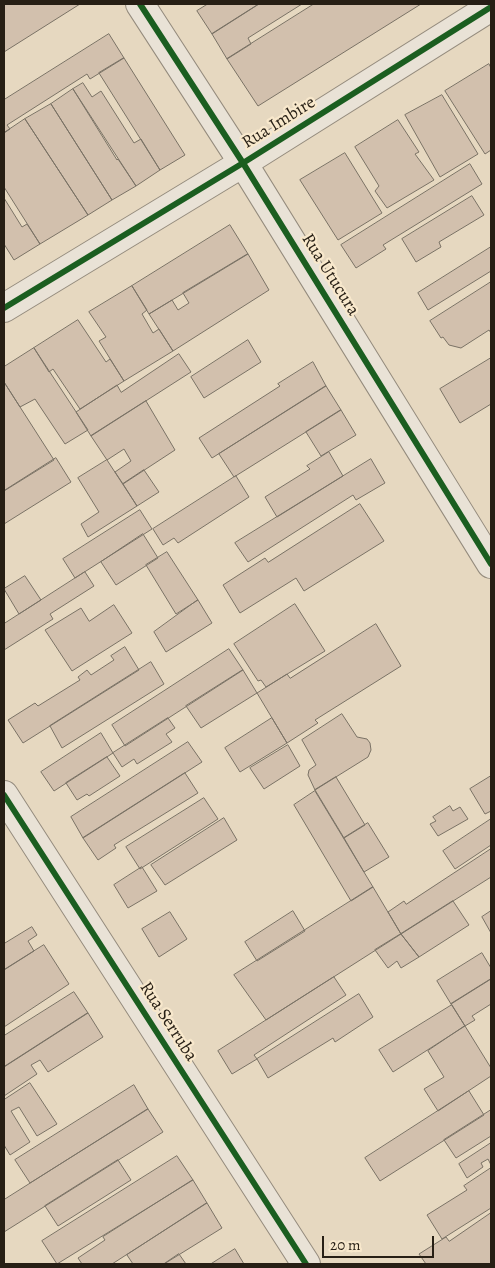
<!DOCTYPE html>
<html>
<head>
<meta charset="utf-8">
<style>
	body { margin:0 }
	#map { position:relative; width:495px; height:1268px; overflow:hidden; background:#e6d8c0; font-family:Alegreya,serif }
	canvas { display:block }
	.frame { position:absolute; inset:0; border:5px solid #271f15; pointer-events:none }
	.scale { position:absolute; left:322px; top:1236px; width:112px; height:22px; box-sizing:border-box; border:2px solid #271f15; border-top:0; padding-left:6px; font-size:15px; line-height:18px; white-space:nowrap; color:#271f15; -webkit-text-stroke:4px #f8e8cc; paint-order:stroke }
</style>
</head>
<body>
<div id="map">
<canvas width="495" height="1268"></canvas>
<div class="frame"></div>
<div class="scale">20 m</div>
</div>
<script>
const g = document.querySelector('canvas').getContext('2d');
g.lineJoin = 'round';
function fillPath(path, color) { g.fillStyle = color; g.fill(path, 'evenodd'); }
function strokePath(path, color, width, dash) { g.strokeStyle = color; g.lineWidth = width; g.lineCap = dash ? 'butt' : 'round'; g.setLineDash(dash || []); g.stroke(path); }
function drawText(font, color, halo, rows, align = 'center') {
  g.font = font + ' Alegreya,serif'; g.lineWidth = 4.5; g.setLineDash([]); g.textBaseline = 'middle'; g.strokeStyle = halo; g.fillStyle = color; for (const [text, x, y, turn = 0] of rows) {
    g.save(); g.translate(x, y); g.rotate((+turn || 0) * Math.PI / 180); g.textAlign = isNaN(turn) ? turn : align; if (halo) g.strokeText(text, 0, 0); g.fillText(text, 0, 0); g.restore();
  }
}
const building = new Path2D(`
	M4,4H80L4,52Z
	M208,4H259L212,34L197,11Z
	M259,4H302L248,38L251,44L227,59L212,34Z
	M314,4H421L258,106L227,59Z
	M109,34L124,58L90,79L87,74L7,125L10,129L4,133V100Z
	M124,58L185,155L160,170L99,73Z
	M489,64L491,68V150L485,154L445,91Z
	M83,83L92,97L101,91L134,143L141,139L160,170L136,186L73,89Z
	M73,89L117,160L118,159L136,186L112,200L51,104Z
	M442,95L478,154L440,177L405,115Z
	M51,104L112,200L88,215L25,119Z
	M25,119L88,215L40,244L4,187V133Z
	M398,120L419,152L415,154L434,180L387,208L375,191L379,186L355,147Z
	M345,153L382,213L338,240L300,180Z
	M470,164L482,184L383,245L386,249L356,268L341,245Z
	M472,196L484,215L439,242L441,247L416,262L402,239Z
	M4,198L22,227L27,224L40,244L14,260L4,244Z
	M230,225L248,254L149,314L132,286Z
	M491,247V271L428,310L418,293Z
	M248,254L269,290L173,351L149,314L172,300L178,310L189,303L183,293Z
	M491,282V333L489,330L461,348L449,345L443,337L441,338L430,321Z
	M132,286L147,310L142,314L153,333L159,329L173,351L124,381L99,341L106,337L89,312Z
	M78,320L106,362L110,359L124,381L80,409L53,369L49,372L34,348Z
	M248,340L261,362L204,398L191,377Z
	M34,348L88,430L65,444L35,399L20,407L4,382V367Z
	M179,354L191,372L91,436L76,412L117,385L121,392Z
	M491,358V404L460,423L440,389Z
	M313,362L326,386L212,458L199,438L280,386L278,384Z
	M4,382L54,460L4,491Z
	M326,386L341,410L234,477L219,454Z
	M146,401L175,450L123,484L115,472L131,461L124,449L107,460L91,436Z
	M341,410L356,435L321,456L306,432Z
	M329,452L343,476L277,517L265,497L310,469L307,466Z
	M56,458L71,482L4,524V491Z
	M371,459L385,483L356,500L353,495L248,562L235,543Z
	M107,460L137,506L88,537L81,524L99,512L78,478Z
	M144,470L159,492L137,506L123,484Z
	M236,476L249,497L178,543L174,538L163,545L153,529Z
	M360,504L384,541L304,591L296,578L240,613L223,585L265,558L268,562Z
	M140,510L152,529L75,578L63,559Z
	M143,534L158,558L116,585L101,562Z
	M167,552L198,600L176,614L146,565Z
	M85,572L94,586L50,614L53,619L4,650V624Z
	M25,576L41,600L19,614L4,589Z
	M198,600L212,623L166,652L154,632Z
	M295,604L325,651L266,687L261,680L258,681L234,644Z
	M114,605L132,633L72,671L45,630L81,608L89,621Z
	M376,624L401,666L315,720L318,723L287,743L257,693L287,674L290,678Z
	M125,647L139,670L23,743L8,720L35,703L38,706L80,680L78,677L87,670L91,675L114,660L111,656Z
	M229,649L243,670L125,746L112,725Z
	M151,662L164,684L62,748L50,726Z
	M243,670L257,693L201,728L186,706Z
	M342,714L357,737L367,739L370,743L371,750L368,757L315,790L308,775L309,770L316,765L302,740Z
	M168,718L175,728L166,734L172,742L137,764L134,759L122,767L113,753Z
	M272,718L287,743L240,772L225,748Z
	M101,733L113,753L54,791L41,772Z
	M188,742L202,762L83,838L71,817Z
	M288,745L300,766L264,789L250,768Z
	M107,757L120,776L89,796L87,794L77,800L66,783Z
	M185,773L198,793L114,845L116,848L98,860L83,838Z
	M491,776V811L485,814L470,789Z
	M336,777L365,825L344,838L315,790Z
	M315,791L373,887L351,901L294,805Z
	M204,798L218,819L140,869L126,847Z
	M450,806L453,811L460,807L468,819L438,836L430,824L436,821L433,817Z
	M224,818L237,840L165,885L151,865Z
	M491,819V845L455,869L443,851Z
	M368,823L389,857L364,872L344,838Z
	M491,849V877L401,934L388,912L404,901L406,904Z
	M142,867L157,891L128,908L114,885Z
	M373,887L401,934L266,1020L234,975Z
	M453,901L469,925L419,957L401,934Z
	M293,911L305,931L257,961L245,942Z
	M491,911V933L482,917Z
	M170,912L187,939L159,957L142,929Z
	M32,927L37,935L28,941L34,951L4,970V944Z
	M401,934L419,957L401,968L397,961L388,968L375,950Z
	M44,945L69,984L4,1027V970Z
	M482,953L491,968V979L451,1004L437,981Z
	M334,977L346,995L254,1055L257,1059L232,1074L218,1051Z
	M491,979V1004L472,1016L475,1020L465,1026L451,1004Z
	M74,992L88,1013L4,1067V1036Z
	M359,994L373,1017L335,1042L333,1038L268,1078L257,1059Z
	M452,1005L465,1026L393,1072L379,1050Z
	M88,1013L103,1037L48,1072L40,1060L31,1065L37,1074L4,1096V1067Z
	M465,1026L491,1068V1076L438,1111L424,1089L444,1077L428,1051Z
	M30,1083L57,1124L37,1136L19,1107L11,1111L30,1142L10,1155L4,1145V1100Z
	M134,1085L148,1109L30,1183L15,1160Z
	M469,1091L484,1115L380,1181L365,1158Z
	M148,1109L163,1132L4,1232V1200Z
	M491,1110V1136L456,1158L444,1140Z
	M491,1143V1165L488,1159L481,1163L483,1167L467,1178L459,1164Z
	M177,1156L193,1180L57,1264L42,1241Z
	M118,1160L131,1180L58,1226L45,1206Z
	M491,1168V1208L442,1239L427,1215L467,1190L464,1186Z
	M193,1180L207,1203L112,1264H82L78,1258L105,1240L103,1237Z
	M207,1203L222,1228L164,1264H133L127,1255Z
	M491,1213V1264H426L419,1254L446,1237L449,1241Z
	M235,1249L244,1264H211Z
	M179,1254L186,1264H164Z`);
fillPath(building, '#d2c0ad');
strokePath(building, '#7a7265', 1);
const minor = new Path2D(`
	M140,4L243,163L491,564
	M4,308L243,163L491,7
	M4,795L306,1264`);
strokePath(minor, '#948b7d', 30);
strokePath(minor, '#e9e2d6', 28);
strokePath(new Path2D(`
	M140,4L243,163L491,564
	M4,308L243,163L491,7
	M4,795L306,1264`), '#1b5e20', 6);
drawText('18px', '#271f15', '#f8e8cc', [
	["Rua Imbire",279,123,-32],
	["Rua Utucura",330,275,58],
	["Rua Serruba",168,1022,57]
]);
</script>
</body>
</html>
